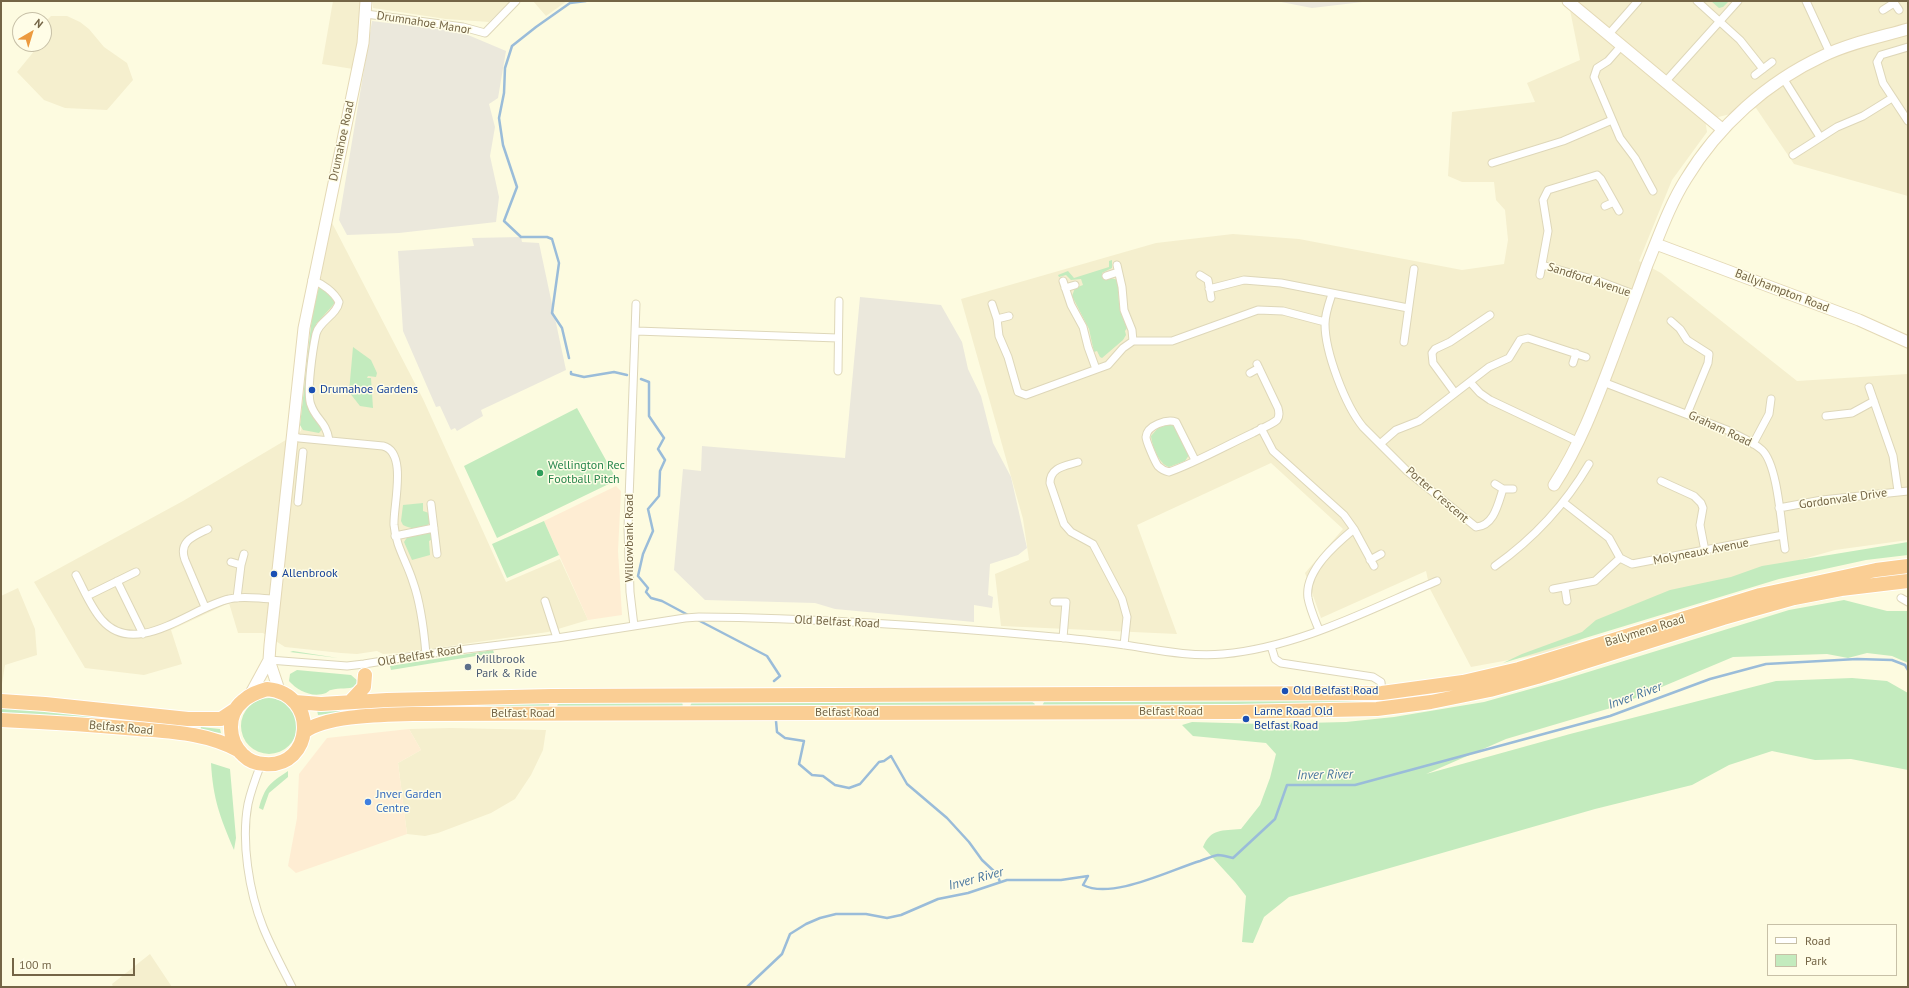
<!DOCTYPE html>
<html>
<head>
<meta charset="utf-8">
<style>
	body { margin:0 }
	#map { position:relative; width:1909px; height:988px; overflow:hidden; background:#fdfbe0; font-family:"PT Sans",sans-serif }
	canvas { display:block }
	.frame { position:absolute; inset:0; border:2px solid #746546; pointer-events:none }
	.legend { position:absolute; left:1767px; top:924px; width:130px; height:52px; box-sizing:border-box; background:#fffde7; border:1px solid #c7c0a7; margin:0; padding:5px 7px; list-style:none; font-size:12px; color:#746546 }
	.legend li { display:flex; align-items:center; gap:8px; height:20px }
	.legend b { width:20px; border:1px solid #c7c0a7 }
	.north { position:absolute; left:12px; top:12px; width:40px; height:40px; box-sizing:border-box; background:#fffde7; border:1px solid #c7c0a7; border-radius:50%; rotate:38deg; font-size:11px; font-weight:700; line-height:16px; text-align:center; color:#746546 }
	.north::after { content:''; display:block; margin:auto; width:14px; height:18px; background:#ec9a3f; clip-path:polygon(50% 0,100% 100%,50% 72%,0 100%) }
	.scale { position:absolute; left:12px; top:958px; width:123px; height:18px; box-sizing:border-box; border:2px solid #746546; border-top:0; padding-left:5px; font-size:12px; line-height:14px; white-space:nowrap; color:#746546; -webkit-text-stroke:3px #fffde7; paint-order:stroke }
</style>
</head>
<body>
<div id="map">
<canvas width="1909" height="988"></canvas>
<div class="frame"></div>
<ul class="legend">
<li><b style="height:5px;background:#fff"></b>Road</li>
<li><b style="height:11px;background:#c3ebbe"></b>Park</li>
</ul>
<div class="north">N</div>
<div class="scale">100 m</div>
</div>
<script>
const g = document.querySelector('canvas').getContext('2d');
g.lineJoin = 'round';
function fillPath(path, color) { g.fillStyle = color; g.fill(path, 'evenodd'); }
function strokePath(path, color, width, dash) { g.strokeStyle = color; g.lineWidth = width; g.lineCap = dash ? 'butt' : 'round'; g.setLineDash(dash || []); g.stroke(path); }
function drawText(font, color, halo, rows, align = 'center') {
  g.font = font + ' "PT Sans",sans-serif'; g.lineWidth = 3; g.setLineDash([]); g.textBaseline = 'middle'; g.strokeStyle = halo; g.fillStyle = color; for (const [text, x, y, turn = 0] of rows) {
    g.save(); g.translate(x, y); g.rotate((+turn || 0) * Math.PI / 180); g.textAlign = isNaN(turn) ? turn : align; if (halo) g.strokeText(text, 0, 0); g.fillText(text, 0, 0); g.restore();
  }
}
fillPath(new Path2D(`
	M333,1H362L360,30L353,69L322,64Z
	M373,1H511L489,22L446,19L373,8Z
	M533,1H567L546,16Z
	M1574,1H1908V196L1794,164L1756,108L1714,118Z
	M1571,7L1705,119L1707,132L1672,180L1639,261L1661,273L1797,381L1908,374V540L1835,550L1642,605L1563,650L1471,667L1430,589L1426,571L1321,618L1305,573L1343,529L1271,463L1137,525L1177,634L1001,626L995,574L1029,560L1023,519L961,299L1156,243L1233,234L1299,239L1462,270L1504,264L1508,240L1505,210L1496,200L1494,182H1462L1448,176L1452,112L1535,102L1527,83L1580,60L1570,10Z
	M51,16H67L80,22L89,29L104,47L127,63L133,80L107,110L65,108L44,100L17,72L40,44H44V23Z
	M330,219L423,399L506,582L560,559L588,620L548,632L400,653L383,654L377,651L357,654L341,653L285,647L263,633H238L229,603L171,630L182,664L144,675L85,668L34,582L183,501L301,431L305,382Z
	M18,588L35,629L37,655L5,665L2,684H1V596Z
	M451,728L546,730L543,750L531,775L515,799L491,813L438,833L425,836L407,834L398,763L421,750L409,729Z
	M150,954L172,987H113L112,984Z`), '#f5efce');
fillPath(new Path2D(`
	M616,486L621,491L618,551L622,615L588,620L544,521Z
	M409,729L421,750L398,763L407,834L296,873L288,866L297,818L299,774L327,738Z`), '#feedd3');
fillPath(new Path2D(`
	M1276,1H1371L1312,8Z
	M372,21L461,32L506,51L498,98L489,104L495,127L490,156L499,197L496,222L399,233L347,235L339,220Z
	M521,237L522,242L539,243L566,370L481,410L483,416L457,431L455,428L451,430L440,406L436,407L403,331L398,251L474,246L472,238Z
	M860,297L941,305L962,342L968,369L981,396L993,443L1011,477L1027,548L1018,555L990,564L988,595L993,597L992,608L974,605V622L835,609L815,603L705,600L674,570L683,469L701,471L702,446L845,458Z`), '#ebe8dc');
fillPath(new Path2D(`
	M1711,1H1729L1723,7L1719,8Z
	M1112,260V268L1102,273L1104,279L1111,278L1118,280L1119,304L1127,328L1125,331L1126,335L1123,340L1102,358L1100,357L1097,351L1094,352L1089,329L1072,296L1075,288L1083,285L1081,279L1071,280L1066,275L1059,277L1058,275L1068,271L1074,278L1109,267V261Z
	M319,286H321L334,299V304L316,324L310,369L307,399L322,429L319,433L303,430L300,425L312,316Z
	M353,347L371,360L377,373L376,377L368,376L367,378H371L373,408L360,406L349,392Z
	M577,408L617,480L497,538L464,466Z
	M1171,424L1174,425L1189,455L1185,461L1169,467C1159,464 1152,446 1151,436L1158,428Z
	M423,503V511L429,513L431,522C425,529 411,530 403,525L401,521L403,505Z
	M544,521L559,555L507,578L492,544Z
	M427,532L431,533L434,538L429,541L430,555L412,560L404,542L408,536Z
	M1908,542V555L1866,560L1779,579L1503,663L1522,654L1582,632L1596,620L1670,590L1731,577L1762,566Z
	M1844,600L1887,611H1908V663L1892,656L1867,653L1848,658L1827,654L1733,657L1614,707L1506,739L1426,774L1570,734L1776,681L1852,678L1887,681L1908,693V770L1851,759L1815,760L1772,751L1729,765L1692,785L1595,809L1289,897L1264,917L1253,943L1242,942L1246,896L1235,882L1203,847C1211,828 1222,831 1241,829L1260,805L1270,778L1276,754L1266,743L1193,736L1182,725L1192,722L1263,724L1346,722L1394,717L1484,702L1559,681L1789,610Z
	M493,650L494,653L391,670L390,666Z
	M293,651L338,658L290,652Z
	M297,670L351,675L358,681L356,686C348,690 340,687 331,690C329,690 328,692 326,693C312,698 298,691 289,681L290,674Z
	M1388,697L1390,702L1354,705L1042,706L1045,700Z
	M241 726a28 28 0 1 1 56 0a28 28 0 1 1-56 0Z
	M693,700L1031,701L1035,704L1034,706L692,709L690,706Z
	M682,701L683,707L559,709L557,705L561,702Z
	M496,703H549V709H394L393,705Z
	M374,706V709L318,715L317,710Z
	M3,707L184,725V728L5,715L1,713Z
	M201,727L220,729L221,733L200,731Z
	M211,763L230,769L236,838L234,850C220,817 213,799 211,763Z
	M288,771V777L269,793L263,810L259,808C265,786 270,783 288,771Z`), '#c3ebbe');
strokePath(new Path2D(`
	M569,358L562,328L552,313L559,263L552,239L547,237H521L504,221L517,187L503,145L499,118L504,93L505,68L512,46L536,27L570,3L586,1
	M571,372V374L584,377L614,372L627,375
	M641,379L649,382V416L664,438L658,449L665,460L660,471L659,496L648,509L653,531L643,554L638,576L648,588L646,592L651,598L662,601L690,616
	M696,619L767,656L780,676L774,681
	M776,721L777,732L785,738L804,741L799,764L812,775L823,776L835,785L849,788L860,784L879,762L884,761L891,756L907,784L947,818L969,842L982,860L997,874L1000,882
	M747,987L782,954L790,934L806,924L820,918L836,914H866L887,918L901,915L938,899L968,893L1007,880H1061L1088,876L1083,885C1112,900 1170,870 1200,861C1206,859 1212,856 1218,855C1223,855 1228,857 1233,858L1275,819L1287,785H1355L1610,716L1710,679L1766,664L1857,659L1892,660L1905,665L1908,670`), '#9abcd9', 2.5);
const street = new Path2D(`
	M1697,1L1740,40L1763,69
	M1806,1L1830,53
	M1893,1L1899,10
	M1883,10L1894,3
	M366,14L463,27L485,33L516,1
	M1609,34L1638,1
	M1622,45L1608,61L1597,68L1594,77L1620,138L1635,158L1653,191
	M1908,47L1881,55L1877,62L1883,83L1908,121
	M1755,75L1772,62
	M1783,78L1820,137
	M1666,81L1738,1
	M1793,155L1837,127L1863,116L1892,98
	M1492,163L1563,141L1612,120
	M1605,206L1614,202
	M1117,265L1122,287L1124,310L1132,330L1133,341
	M1542,265L1599,281L1636,295
	M1200,275L1208,280L1211,298
	M1540,275L1548,231L1543,200L1548,190L1597,175L1601,179L1619,211
	M1106,276L1118,272
	M312,280C323,284 334,292 339,302C337,315 319,321 316,334C313,348 306,393 311,405C316,420 326,421 329,440
	M1063,281L1071,305L1083,327L1088,347L1096,369
	M1065,288L1075,285
	M1209,289L1244,280L1281,283L1408,308
	M1332,294C1329,303 1325,314 1325,324C1325,352 1345,405 1363,427L1407,471L1476,527C1494,526 1498,504 1503,489
	M992,304L997,319L999,336L1008,357L1018,392L1026,395L1108,365L1123,348L1133,341H1172L1258,310L1283,311L1325,322
	M997,319L1009,316
	M1671,321L1680,329L1687,340L1709,354L1708,363L1687,414
	M636,331L838,338
	M1404,342L1414,269
	M1573,363L1576,353
	M838,371L839,301
	M1250,373L1259,368
	M1470,382L1480,393L1490,400L1579,442
	M1603,382L1727,430C1738,436 1752,441 1762,450C1778,465 1781,525 1785,549
	M1869,387L1893,456L1898,491
	M1455,393L1433,363L1432,353L1435,349L1450,342L1490,315
	M1826,416L1852,413L1874,401
	M1261,428L1273,451L1344,515L1354,529L1374,566
	M293,436L299,438L383,446C408,452 393,506 394,525C396,547 407,562 413,582C421,604 424,631 426,654
	M1380,444L1396,430L1419,421L1489,367L1509,358L1520,340L1528,338L1586,357
	M1753,444L1769,414L1771,399
	M1195,460L1176,422C1167,419 1147,425 1146,437C1146,441 1155,462 1158,466C1161,469 1165,471 1169,472C1197,462 1225,446 1253,433C1260,429 1271,425 1277,420C1280,416 1279,412 1278,408L1257,364
	M1078,462C1066,466 1050,467 1050,483L1064,524L1071,532L1093,544L1122,599L1127,617L1124,645
	M1661,481L1694,496L1701,503L1703,508L1700,525L1705,551
	M1495,484L1503,489H1513
	M298,502L303,452
	M1563,502L1609,538L1620,558L1632,564L1783,535
	M431,504L437,554
	M1779,508L1822,500L1908,491
	M395,536L434,528
	M1370,560L1381,554
	M231,562L241,565
	M1495,566C1533,539 1565,505 1589,464
	M76,575C84,590 91,608 102,620C136,659 192,607 229,599C244,595 259,599 275,599
	M117,581L143,634
	M1565,588L1567,601
	M1553,589L1595,581L1620,558
	M87,596L136,572
	M237,598L241,565L244,554
	M1901,598L1908,602
	M545,601L557,638
	M1054,602H1066L1063,638
	M205,607L185,560C178,541 194,536 208,529
	M634,626L630,592L628,528L636,304
	M1319,630C1315,620 1310,609 1308,598C1304,571 1336,544 1354,529
	M1271,646L1275,659L1281,663L1373,677L1381,682L1382,693
	M269,660L347,666L364,664L426,654L557,638L685,618L699,617C818,618 936,626 1054,637C1078,639 1102,642 1125,645C1158,650 1190,657 1223,654C1299,647 1368,610 1437,581
	M261,764C256,777 251,790 248,804C241,841 249,892 263,927C271,947 282,967 292,987`);
const secondary = new Path2D(`
	M1568,1L1722,129
	M1656,244L1859,320L1908,342
	M1554,485C1580,445 1596,402 1613,357C1624,327 1636,296 1647,265C1659,236 1669,206 1686,179C1718,126 1767,82 1823,56C1850,43 1880,37 1908,29
	M279,690L269,660L270,645L304,328L363,43L366,1
	M250,695L269,660`);
const highway = new Path2D(`
	M267,689C320,694 313,768 265,764C257,764 249,761 243,755C228,741 226,715 243,701C250,694 258,692 267,689Z
	M1,701L45,704L188,719H221L236,709
	M295,702L321,704L387,700L552,696L1382,693L1463,682L1519,669L1760,595L1876,570L1908,566
	M350,702L364,687L365,675
	M1,720C47,722 92,725 138,729C173,732 206,733 238,750
	M304,732C326,715 384,715 413,714L1235,712L1377,709L1431,702L1490,690L1537,677L1723,618L1794,598L1841,589L1908,581`);
strokePath(street, '#ded7b9', 9);
strokePath(secondary, '#e4d9b6', 13);
strokePath(highway, '#fff', 16);
strokePath(street, '#fff', 7);
strokePath(secondary, '#fff', 11);
strokePath(highway, '#face94', 14);
for (const [x, y, r, color] of [
	[312,390,4,"#1a4fb4"],
	[540,473,4,"#2e9e5b"],
	[274,574,4,"#1a4fb4"],
	[468,667,4,"#5c6f8a"],
	[1285,691,4,"#1a4fb4"],
	[1246,719,4,"#1a4fb4"],
	[368,802,4,"#3f7fe0"]
]) { const dot = new Path2D(); dot.arc(x, y, r, 0, 2 * Math.PI); g.fillStyle = color; g.fill(dot); strokePath(dot, '#fffde7', 1.5); }
drawText('12px', '#746546', '#fffde7', [
	["Drumnahoe Manor",424,23,9],
	["Drumahoe Road",342,141,-78],
	["Sandford Avenue",1589,280,18],
	["Ballyhampton Road",1782,291,21],
	["Graham Road",1720,429,25],
	["Porter Crescent",1437,495,41],
	["Gordonvale Drive",1843,499,-8],
	["Willowbank Road",630,538,-90],
	["Molyneaux Avenue",1701,552,-11],
	["Old Belfast Road",837,622,3],
	["Ballymena Road",1645,631,-17],
	["Old Belfast Road",420,656,-9],
	["Belfast Road",1171,712],
	["Belfast Road",847,713],
	["Belfast Road",523,714],
	["Belfast Road",121,728,5]
]);
drawText('12px', '#164399', '#fffde7', [
	["Drumahoe Gardens",320,390],
	["Allenbrook",282,574],
	["Old Belfast Road",1293,691],
	["Larne Road Old",1254,712],
	["Belfast Road",1254,726]
], 'left');
drawText('12px', '#27864d', '#fffde7', [
	["Wellington Rec",548,466],
	["Football Pitch",548,480]
], 'left');
drawText('12px', '#4e5e75', '#fffde7', [
	["Millbrook",476,660],
	["Park & Ride",476,674]
], 'left');
drawText('12px', '#366cbe', '#fffde7', [
	["Jnver Garden",376,795],
	["Centre",376,809]
], 'left');
drawText('italic 13px', '#48769e', '#fffde7', [
	["Inver River",1635,696,-20],
	["Inver River",1325,775,-1],
	["Inver River",976,879,-15]
]);
</script>
</body>
</html>
